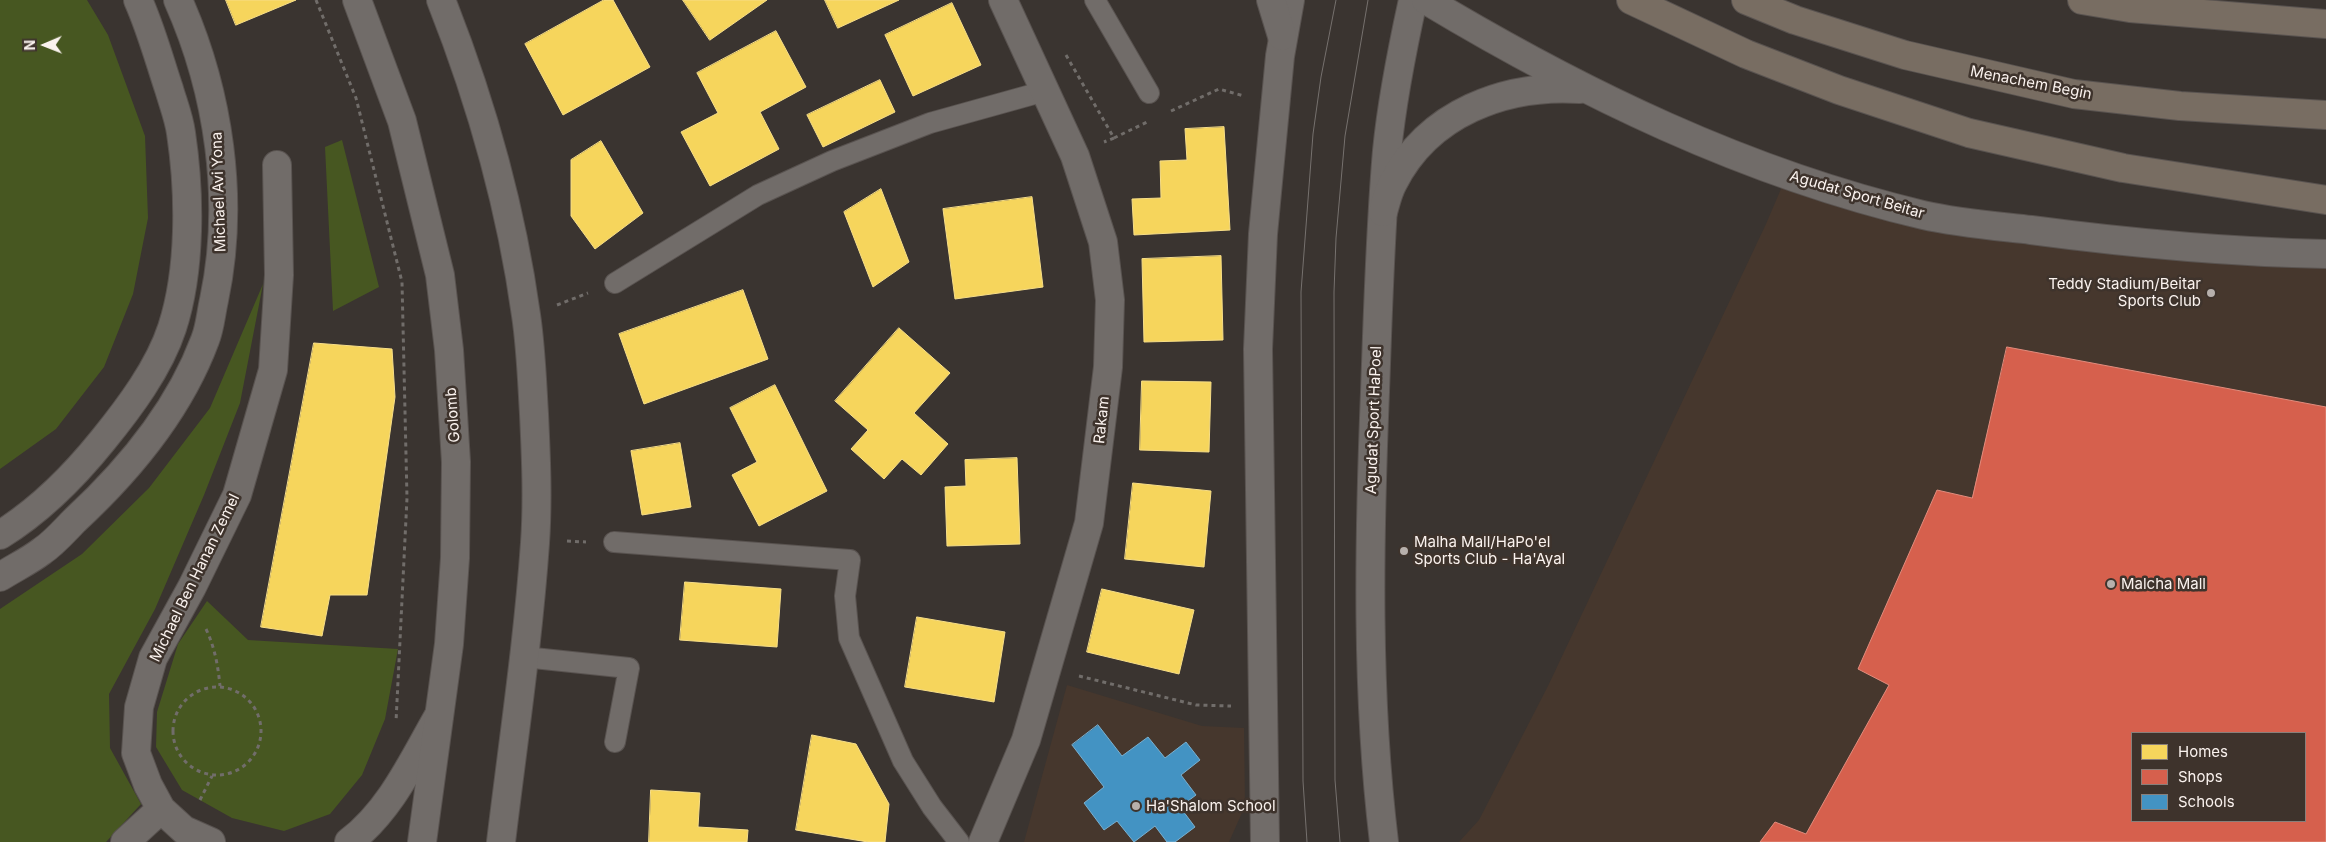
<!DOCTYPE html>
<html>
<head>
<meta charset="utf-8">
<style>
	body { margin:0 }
	#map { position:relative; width:2326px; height:842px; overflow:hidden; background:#3a3430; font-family:Inter,sans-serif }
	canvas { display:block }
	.legend { position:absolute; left:2131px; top:732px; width:175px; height:90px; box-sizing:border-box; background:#3e332c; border:1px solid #897f7a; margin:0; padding:6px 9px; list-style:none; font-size:15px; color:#faf2ee }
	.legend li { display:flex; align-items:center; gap:10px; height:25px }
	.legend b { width:25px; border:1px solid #897f7a }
	.north { position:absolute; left:20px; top:20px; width:50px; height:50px; -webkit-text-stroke:4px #3e332c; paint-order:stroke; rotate:269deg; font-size:14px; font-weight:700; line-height:20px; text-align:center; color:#faf2ee }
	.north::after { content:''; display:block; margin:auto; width:18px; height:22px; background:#faf2ee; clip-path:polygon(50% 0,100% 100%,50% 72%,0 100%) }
</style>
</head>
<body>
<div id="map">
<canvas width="2326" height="842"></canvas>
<ul class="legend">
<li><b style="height:14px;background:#f6d55c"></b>Homes</li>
<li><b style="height:14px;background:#d6604d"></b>Shops</li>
<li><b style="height:14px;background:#4393c3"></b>Schools</li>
</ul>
<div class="north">N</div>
</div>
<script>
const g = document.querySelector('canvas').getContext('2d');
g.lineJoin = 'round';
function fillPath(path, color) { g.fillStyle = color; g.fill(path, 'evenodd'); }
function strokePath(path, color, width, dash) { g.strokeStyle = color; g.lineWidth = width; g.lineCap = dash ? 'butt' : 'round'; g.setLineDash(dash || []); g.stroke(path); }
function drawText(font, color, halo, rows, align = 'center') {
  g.font = font + ' Inter,sans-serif'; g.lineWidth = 5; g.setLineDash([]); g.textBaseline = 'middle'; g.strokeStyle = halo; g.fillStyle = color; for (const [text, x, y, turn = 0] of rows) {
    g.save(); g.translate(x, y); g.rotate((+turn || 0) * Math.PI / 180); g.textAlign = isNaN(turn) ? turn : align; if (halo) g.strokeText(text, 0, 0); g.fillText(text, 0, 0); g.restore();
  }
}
fillPath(new Path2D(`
	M1787,175L1864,199L2326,254V842H1459L1479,820L1548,686L1766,224ZM2132,733H2305V821H2132Z
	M1067,685L1202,726L1244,728L1245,806L1229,842H1024Z`), '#46372d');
fillPath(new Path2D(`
	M0,0H87L108,35L145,136L148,218L133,294L104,367L56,429L0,469Z
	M342,140L379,287L333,311L325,147Z
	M263,284L240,403L204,495L155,609L109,694L110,748L141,804L106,842H0V609L82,554L149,488L210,408Z
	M207,601L248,640L398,649L385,719L362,775L330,814L284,831L232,818L182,790L156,747L157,712L178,644Z`), '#475721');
const homes = new Path2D(`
	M226,0H296L236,25Z
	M604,0H613L650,67L563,115L525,44Z
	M683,0H767L710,40Z
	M825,0H899L838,28Z
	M952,3L981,65L913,96L885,35Z
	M776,31L806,87L760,112L779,149L710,186L681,132L718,113L697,73Z
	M880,80L895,112L823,147L807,115Z
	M1224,127L1230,230L1134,235L1132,199L1161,198L1160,161L1187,160L1185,129Z
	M601,141L643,213L595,249L571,216V160Z
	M881,189L909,262L873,287L844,212Z
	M1032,197L1043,287L955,299L943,209Z
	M1221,256L1223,340L1144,342L1142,259Z
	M743,290L768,359L644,404L619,334Z
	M899,328L950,373L914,413L948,444L921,475L902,459L884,479L851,449L868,430L835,401Z
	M314,343L392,349L395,397L367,595H330L322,636L261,627Z
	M1142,381L1211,382L1209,452L1140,450Z
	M775,385L827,491L759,526L732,475L757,462L730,408Z
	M680,443L691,507L642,515L631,451Z
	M1017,458L1020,544L947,546L945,487L966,486L965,460Z
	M1133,483L1211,491L1204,567L1125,559Z
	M685,582L781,589L777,647L680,640Z
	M1102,589L1194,610L1179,674L1087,652Z
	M917,617L1005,632L994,702L905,687Z
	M812,735L856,744L889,804L885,842H868L796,830Z
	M651,790L700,793L698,827L748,830L747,842H649Z`);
fillPath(homes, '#f6d55c');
strokePath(homes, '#f7de88', 1);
const shops = new Path2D(`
	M2007,347L2326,407V842H1760L1775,822L1806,834L1889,685L1858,669L1937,490L1972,498ZM2132,733H2305V821H2132Z`);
fillPath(shops, '#d6604d');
strokePath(shops, '#e18c7d', 1);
const schools = new Path2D(`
	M1098,725L1122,756L1148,737L1165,758L1186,742L1200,760L1181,775L1196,795L1180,807L1195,827L1175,842H1167L1155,826L1134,842L1117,821L1104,830L1084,803L1104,787L1072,745Z`);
fillPath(schools, '#4393c3');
strokePath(schools, '#7ab0d0', 1);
const service = new Path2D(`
	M1095,0L1149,93
	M615,283L758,195L832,161L930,123L1045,91
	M614,542L850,560L845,596L849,638L903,761L932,807L959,842
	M524,657L629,668L615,742`);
const minor = new Path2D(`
	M125,842L161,809
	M211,842L184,830L161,809L148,785L136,753L139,707L153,658L192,587L237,495L273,370L279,275L277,165
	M349,842C391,810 413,760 439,715
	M983,842L1026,740L1089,523L1108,367L1110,300L1103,242L1075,156L1003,0`);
const tertiary = new Path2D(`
	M0,535C39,511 74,476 103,440C129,408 159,368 172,328C191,270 190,193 181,133C179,118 173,103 169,89C159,59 151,29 138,0
	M0,577C14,568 29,561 42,551C54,543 65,530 75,520C129,470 179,410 205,340C210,328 211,313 214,300C235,200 219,92 178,0
	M1265,842L1258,349L1263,234L1280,56L1290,0
	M1384,842C1366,694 1369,541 1375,392C1378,312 1380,231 1387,151C1392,100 1402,50 1413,0`);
const secondary = new Path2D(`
	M357,0L402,121L440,275L449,350L456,462L455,558L449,644L422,842
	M441,0C481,101 511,207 526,315C531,348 532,381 534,414C536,456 538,500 535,543C528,643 513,742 501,842
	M1271,0L1282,36
	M1426,0C1581,93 1746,173 1923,215C1958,223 1996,226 2031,230C2129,243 2227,252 2326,254
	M1383,212C1386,202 1388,192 1393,183C1428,113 1505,84 1580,89`);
const motorway = new Path2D(`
	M1631,0L1746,54L1839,90L1969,133L2123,168L2326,200
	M1746,0L1795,20L1905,55L2074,94L2180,106L2326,115
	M2082,0L2130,8L2326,24`);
strokePath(service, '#595350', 22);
strokePath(minor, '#595350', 30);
strokePath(tertiary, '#595350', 30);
strokePath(secondary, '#595350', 30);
strokePath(motorway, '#595350', 30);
strokePath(new Path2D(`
	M316,0L356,98L402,282L407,498L396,722
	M1066,55L1114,138L1104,142
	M1171,111L1219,89L1244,96
	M1114,138L1147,122
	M557,305L588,293
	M567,541L586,542
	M206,629C215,648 218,666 220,686
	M1079,676L1196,705L1231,706
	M173 731a44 44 0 1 1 88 0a44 44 0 1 1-88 0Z
	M200,800L212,776`), '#716d6a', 3, [4, 4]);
strokePath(service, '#716c69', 20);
strokePath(minor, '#716c69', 28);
strokePath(tertiary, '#716c69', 28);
strokePath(secondary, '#716c69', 28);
strokePath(motorway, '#786d62', 28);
strokePath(new Path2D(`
	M1307,842L1303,781L1301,292L1313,134L1321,77L1336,0
	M1340,842L1335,780L1334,292L1336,238L1345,136L1368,0`), '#76716e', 1);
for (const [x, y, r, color] of [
	[2211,293,5,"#b7b0ac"],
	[1404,551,5,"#b7b0ac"],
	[2111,584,5,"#b7b0ac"],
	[1136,806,5,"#b7b0ac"]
]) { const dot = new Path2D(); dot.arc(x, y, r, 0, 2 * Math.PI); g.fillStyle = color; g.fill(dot); strokePath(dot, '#3e332c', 2); }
drawText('15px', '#faf2ee', '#3e332c', [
	["Menachem Begin",2031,83,11],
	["Michael Avi Yona",219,192,-92],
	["Agudat Sport Beitar",1857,195,16],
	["Golomb",453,415,-94],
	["Rakam",1102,420,-84],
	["Agudat Sport HaPoel",1374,420,-88],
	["Michael Ben Hanan Zemel",195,578,-64]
]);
drawText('15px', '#faf2ee', '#3e332c', [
	["Teddy Stadium/Beitar",2201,284,"right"],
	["Sports Club",2201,301,"right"],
	["Malha Mall/HaPo'el",1414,542],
	["Sports Club - Ha'Ayal",1414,559],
	["Malcha Mall",2121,584],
	["Ha'Shalom School",1146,806]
], 'left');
</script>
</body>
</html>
